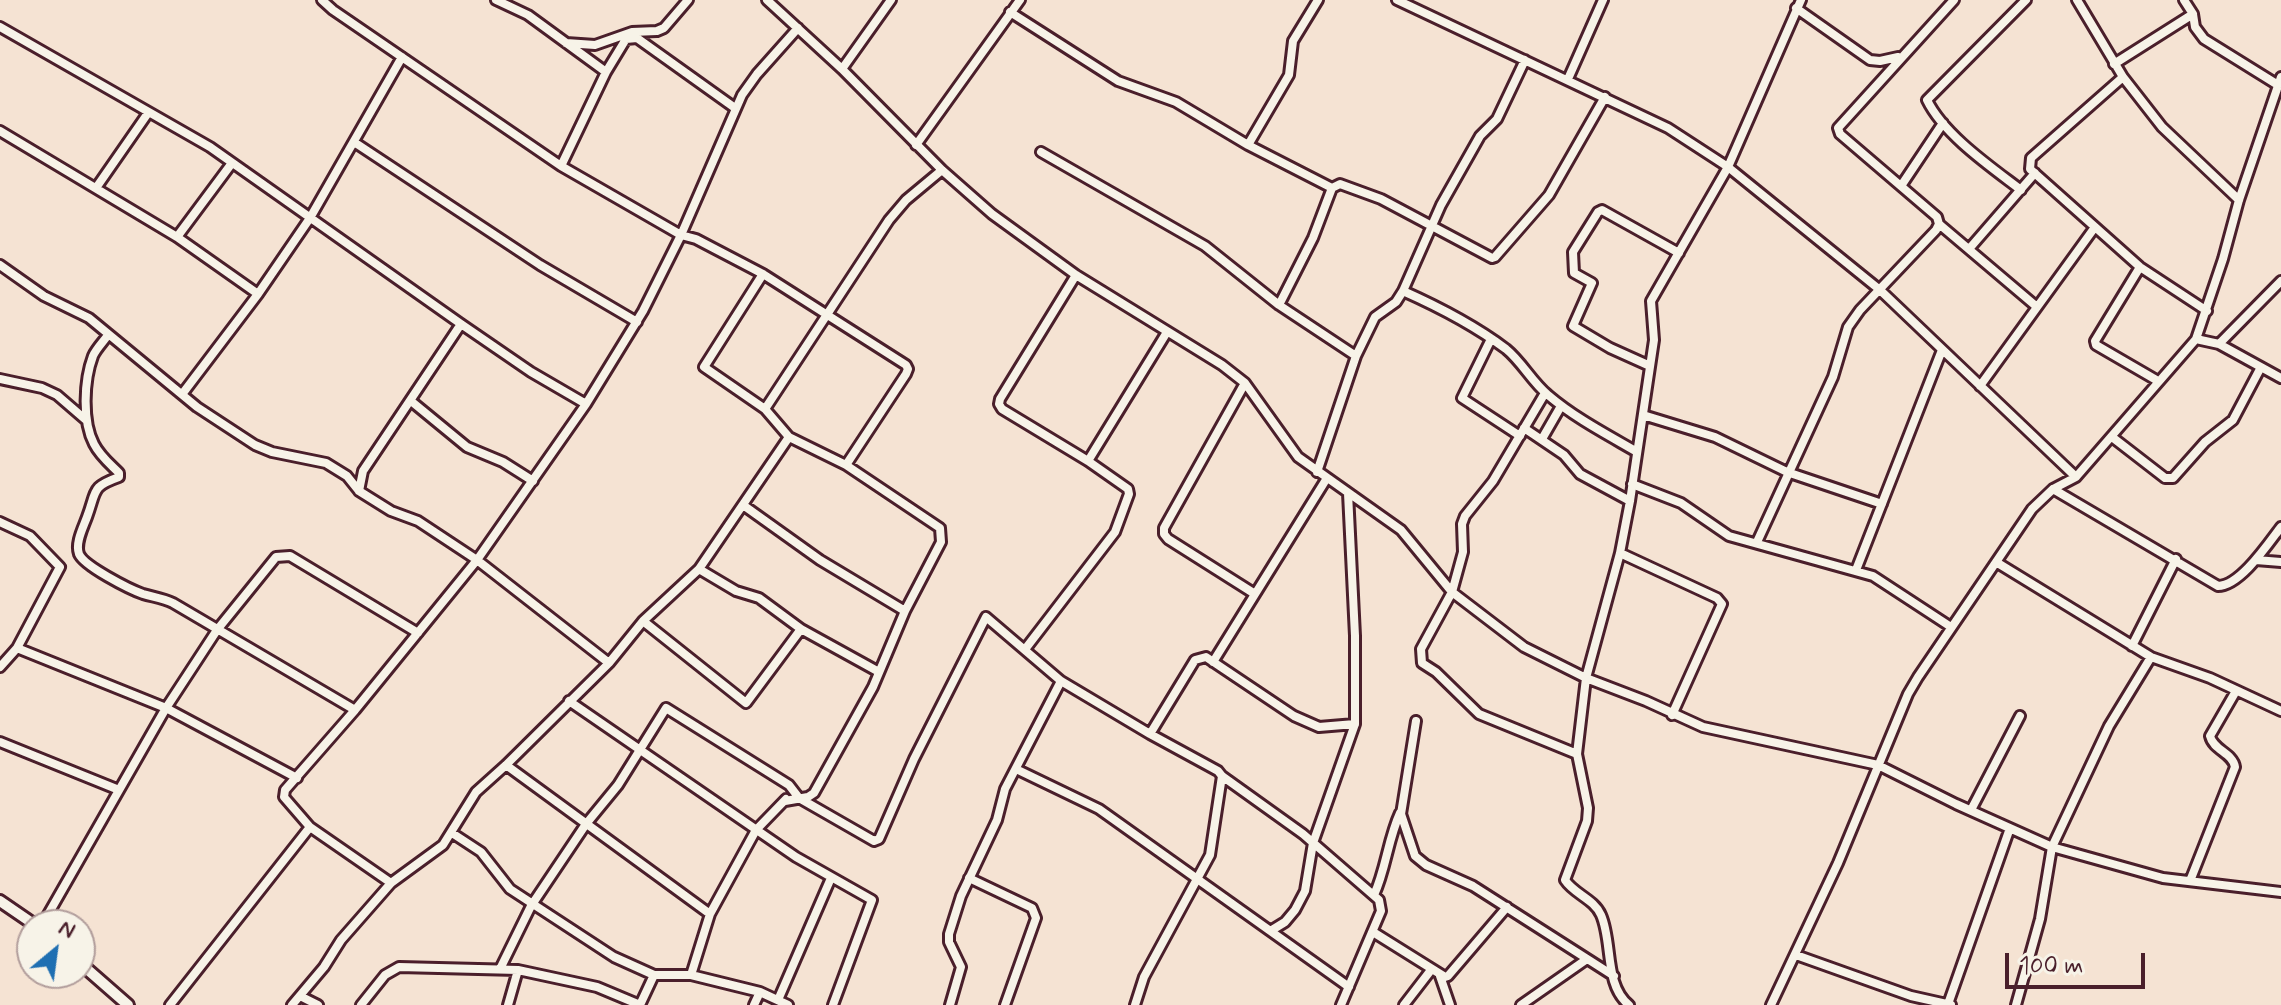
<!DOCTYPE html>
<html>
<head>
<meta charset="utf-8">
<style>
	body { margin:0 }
	#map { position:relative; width:2281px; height:1005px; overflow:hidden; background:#f5e3d3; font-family:Mynerve,sans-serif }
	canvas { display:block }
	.north { position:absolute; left:16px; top:909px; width:80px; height:80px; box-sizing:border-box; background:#f7f3e8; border:2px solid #b29e9c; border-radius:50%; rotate:29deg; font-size:22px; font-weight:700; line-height:32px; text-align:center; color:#4a1f2b }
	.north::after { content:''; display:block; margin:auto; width:28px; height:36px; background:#1f6fb2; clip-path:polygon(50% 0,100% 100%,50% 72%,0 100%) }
	.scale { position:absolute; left:2005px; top:953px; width:140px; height:36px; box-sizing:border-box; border:4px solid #4a1f2b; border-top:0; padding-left:10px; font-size:24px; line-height:28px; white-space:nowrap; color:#4a1f2b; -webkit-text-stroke:6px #f7f3e8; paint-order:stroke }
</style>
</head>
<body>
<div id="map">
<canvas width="2281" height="1005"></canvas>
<div class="north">N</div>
<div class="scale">100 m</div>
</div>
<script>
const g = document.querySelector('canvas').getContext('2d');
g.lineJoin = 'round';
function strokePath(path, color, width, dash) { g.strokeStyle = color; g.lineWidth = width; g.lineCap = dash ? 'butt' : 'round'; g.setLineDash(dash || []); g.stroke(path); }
const minor = new Path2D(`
	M322,0L333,10L561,166L681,235L696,239L763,274L906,365L908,369L906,374L846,465
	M496,0L528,15L606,72
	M767,0L842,69L942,170L992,214L1076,275L1222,365L1245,383L1298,457L1401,530L1452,592L1524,647L1586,678L1646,701L1703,727L1878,765L1956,804L2052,847L2163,878L2281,892
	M1397,0L1668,128L1728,167L1880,290L2076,477
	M1954,0L1838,128L1840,134L1937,217L1939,224L2037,307
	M2077,0L2123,77L2162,127L2239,200
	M1796,8L1870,60L1880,61L1898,57
	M1010,12L1118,81L1176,102L1248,145L1332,188L1340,184L1381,199L1492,258L1495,257L1549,195L1605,97
	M2193,14L2195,27L2204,39L2278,85
	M0,27L210,147L461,324L531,372L586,404
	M566,43L595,45L632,32L657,31L664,28L688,0
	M2114,64L2193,14L2184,0
	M842,69L891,0
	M2123,77L2031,158L2030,169L2140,267L2207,311
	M1568,79L1603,0
	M0,131L177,237L258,294
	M354,142L540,265L637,322
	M916,145L1020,0
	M1248,145L1289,75L1293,41L1318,0
	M1041,152L1205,246L1279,305L1356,356
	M561,166L606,72L626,39L637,38L735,108
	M1901,186L1943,123
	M96,188L148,113
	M2021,190C1991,167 1944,135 1927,100L2026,0
	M177,237L232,163
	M1969,249L2035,173
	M0,265L44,296L89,318L197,407L255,445L272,452L326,463L347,476L359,491L391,511L418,521L477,560L609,663
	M2140,267L2095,341L2096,345L2158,381
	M763,274L704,367L765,409L789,437L846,465L940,528L941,542L905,611L873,687L814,793L808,797L785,801
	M1403,291C1439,307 1474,325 1506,349C1522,362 1532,382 1548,395C1575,418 1606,434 1637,452
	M1279,305L1313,238L1332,188
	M108,335C103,342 96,349 93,356C84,380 82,421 94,444C100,456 110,464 119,473V477C91,487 97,490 87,517C83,528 75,543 79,554C84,566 129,589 143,594C153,597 163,598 173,603L355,710
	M1491,339L1462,398L1520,436
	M2196,339L2219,344L2281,378
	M2219,344L2281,281
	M1650,366L1610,348L1573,326L1592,283L1574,273L1573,252L1598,212L1602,210L1679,253
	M0,379L42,388L57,395L86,420
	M1245,383L1164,528V534L1168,539L1255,594
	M1980,386L2095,227
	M183,393L258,294L310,218L402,57
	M1545,393L1493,481L1465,516L1462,524L1463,552L1452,592L1421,649L1422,663L1436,672L1479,714L1577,754
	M411,401L467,447L503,462L533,481
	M765,409L889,220L906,200L942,170
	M1643,415L1715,437L1787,472L1882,504
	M1524,428L1564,455L1580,474L1630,501
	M2112,437L2165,478H2173L2205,442L2233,420L2261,367
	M1542,439L1561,406
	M1088,461L1167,332
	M1317,472L1356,356L1375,317L1396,302L1403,291L1441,205L1480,136L1497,119L1525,60
	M1632,484L1681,503L1729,536L1873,576L1951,627
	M2053,489L2218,586C2240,586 2268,544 2281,527
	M359,491L363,471L461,324
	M743,505L820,560L905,611
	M0,522L30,536L60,567L17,648L0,667
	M1757,542L1833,377L1848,327L1860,310L1936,230L1939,224
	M1620,553L1717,598L1722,604L1672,715
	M2256,560L2281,562
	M1996,562L2151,657L2210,678L2281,711
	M699,569L736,591L759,598L801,629L879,672
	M1856,570L1942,350
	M643,621L746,703L801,629
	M2132,646L2176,559
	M17,648L166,708L297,778
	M1026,648L1115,532L1129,494L1128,489L1088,461L1002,409L999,404L1000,399L1076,275
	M1213,662L1327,478
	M569,701L796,857L872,900L833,1005
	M1416,721L1401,814L1415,856L1426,865L1473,886L1614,976
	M1150,734L1195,660L1206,657L1294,716L1319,727L1355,724
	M0,742L119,790
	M506,765L710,914
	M1016,769L1099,809L1349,987
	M1971,810L2020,716
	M310,827L391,883
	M452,833L481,852L510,889L614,957L654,975H691L760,992L788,1005
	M969,878L1032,908L1036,918L1005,1005
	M2190,881L2235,767C2233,753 2213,750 2210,736L2236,691
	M1374,895C1386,869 1388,839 1400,813
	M42,925L166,708L217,630L276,557L290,556L418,633
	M1272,930L1285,922L1295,910L1305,891L1313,843L1355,724V636L1348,493
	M1373,932L1445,977L1448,976L1507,907
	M1796,955L1911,996L1951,1005
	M500,969L531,906L586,824L618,785L666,708L789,785L799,798L874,841L879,839L914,759L986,617L1061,681L1150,734L1218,771L1222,776L1303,834L1379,900L1381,911L1341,1005
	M691,975L710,914L756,830L786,799
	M1440,976L1450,1005
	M302,997L318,1005
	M778,1000L831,878
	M1948,1004L2010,828
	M170,1005L310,827L284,797L285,790L355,710L477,560L586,404L643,311L681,235L742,95L757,74L798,28
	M292,1005L324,967L341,940L391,883L443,845L476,792L506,765L609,663L643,621L699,569L789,437
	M361,1005L385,975L399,967L518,970L597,987L640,1005
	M508,1005L518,970
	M640,1005L654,975
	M754,1005L760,992
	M950,1005L961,967L949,942V934L961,896L997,820L1005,789L1061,681
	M1135,1005L1144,977L1210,855L1222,776
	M1404,1005L1431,970
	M1521,1005L1587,959
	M1629,1005C1604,985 1613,942 1601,915C1594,899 1574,894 1565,880L1587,821L1588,808L1577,754L1586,678L1620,553L1630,501L1654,340L1651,301L1728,167L1801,0
	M1771,1005L1838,863L1908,694L1918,677L2032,509L2053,489L2076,477L2196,339L2223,259L2239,200L2281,77
	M2016,1005L2040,919L2052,847L2109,726L2151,657`);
const tertiary = new Path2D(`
	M0,901L35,925
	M80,963L128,1005`);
strokePath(minor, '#4a1f2b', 14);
strokePath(tertiary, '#4a1f2b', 16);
strokePath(minor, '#f7f3e8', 8);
strokePath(tertiary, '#f7f3e8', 10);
</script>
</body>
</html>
